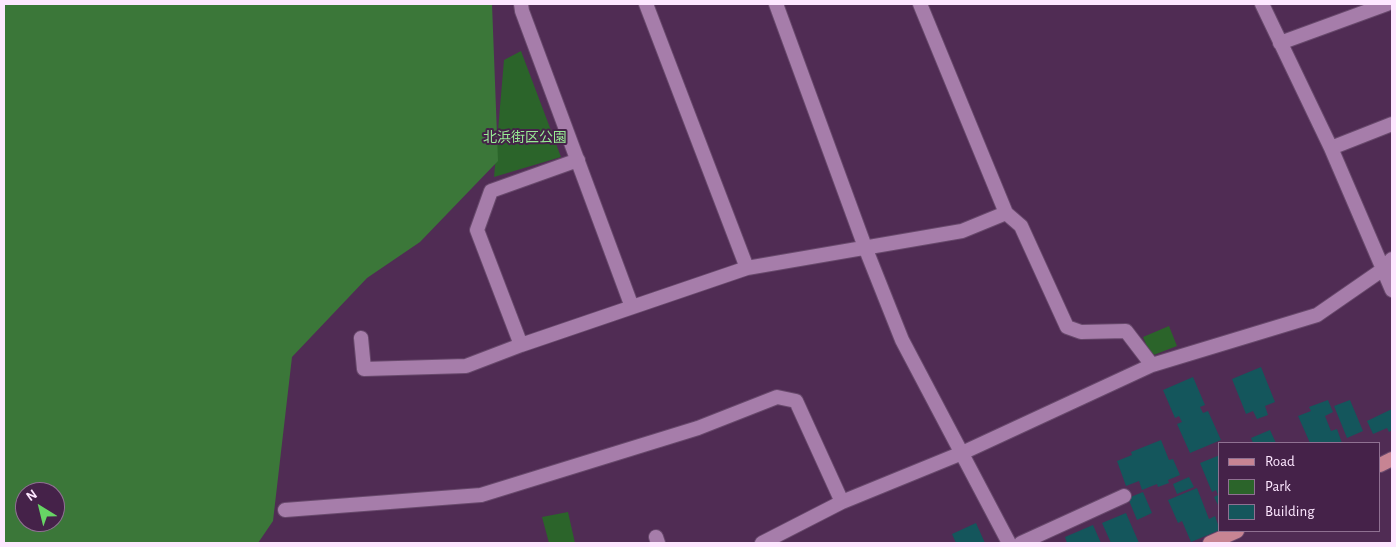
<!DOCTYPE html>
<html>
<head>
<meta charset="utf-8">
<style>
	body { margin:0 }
	#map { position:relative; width:1396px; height:547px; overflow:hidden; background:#502c54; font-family:"Alegreya Sans",sans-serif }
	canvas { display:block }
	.frame { position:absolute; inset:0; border:5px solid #fde7ff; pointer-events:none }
	.legend { position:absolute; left:1218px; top:442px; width:162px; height:90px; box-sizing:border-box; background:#452249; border:1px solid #8f7192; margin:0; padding:6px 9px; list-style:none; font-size:15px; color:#fde7ff }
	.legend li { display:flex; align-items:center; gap:10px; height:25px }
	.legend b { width:25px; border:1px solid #8f7192 }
	.north { position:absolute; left:15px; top:482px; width:50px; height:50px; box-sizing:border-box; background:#452249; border:1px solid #8f7192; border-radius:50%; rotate:324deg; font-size:14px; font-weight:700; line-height:20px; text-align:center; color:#fde7ff }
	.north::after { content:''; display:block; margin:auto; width:18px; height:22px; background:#67d465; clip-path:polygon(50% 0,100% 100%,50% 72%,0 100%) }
</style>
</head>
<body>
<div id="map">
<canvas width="1396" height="547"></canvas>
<div class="frame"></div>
<ul class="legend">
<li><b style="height:6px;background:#c78493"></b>Road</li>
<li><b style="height:14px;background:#2b642a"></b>Park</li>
<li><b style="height:14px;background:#14565c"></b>Building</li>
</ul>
<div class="north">N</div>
</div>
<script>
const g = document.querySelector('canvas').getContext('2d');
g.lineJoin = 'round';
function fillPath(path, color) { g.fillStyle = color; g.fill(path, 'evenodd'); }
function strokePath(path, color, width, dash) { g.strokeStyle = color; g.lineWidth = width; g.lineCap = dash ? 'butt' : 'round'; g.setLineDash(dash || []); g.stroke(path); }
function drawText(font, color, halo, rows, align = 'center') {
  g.font = font + ' "Alegreya Sans","Noto Sans JP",sans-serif'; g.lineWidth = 4; g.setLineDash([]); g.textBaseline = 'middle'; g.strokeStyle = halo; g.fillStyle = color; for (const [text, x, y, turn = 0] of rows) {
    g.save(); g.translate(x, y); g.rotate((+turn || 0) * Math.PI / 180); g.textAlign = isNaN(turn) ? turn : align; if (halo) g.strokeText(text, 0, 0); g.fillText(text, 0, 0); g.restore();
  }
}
fillPath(new Path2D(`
	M521,51L561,157L494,177L504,60Z
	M1169,326L1177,346L1151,356L1143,337Z
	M568,512L575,543H549L542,517Z`), '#2b642a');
fillPath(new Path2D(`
	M4,4H492L498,161L420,242L367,278L292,357L273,521L258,543H4ZM25,492H55V522H25Z`), '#3b7739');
fillPath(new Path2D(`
	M1261,367L1275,402L1265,406L1268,415L1257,419L1253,411L1246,414L1232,379Z
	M1193,377L1205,405L1200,407L1203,413L1208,411L1221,440L1190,453L1177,424L1182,422L1179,416L1175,418L1163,390Z
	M1328,400L1333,412L1325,416L1331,431L1337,429L1342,443H1310L1298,416L1311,411L1309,407Z
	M1350,400L1363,431L1347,438L1334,406Z
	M1392,409V430L1389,432L1387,428L1373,434L1367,421Z
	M1270,430L1276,443H1253L1251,438Z
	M1161,440L1169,460L1173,459L1180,475L1168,480L1169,483L1158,487L1157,484L1142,490L1139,481L1126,486L1117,461L1132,455L1131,452Z
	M1220,455V509L1214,497L1218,495L1216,490L1212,492L1200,463Z
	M1189,477L1194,487L1177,494L1173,484Z
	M1197,488L1209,519L1215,516L1220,530L1191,542L1182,521L1178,523L1168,500Z
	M1143,492L1152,513L1137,520L1128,498Z
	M1126,513L1139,543H1111L1102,523Z
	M976,523L985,543H956L952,534Z
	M1093,525L1101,543H1067L1065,537Z`), '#14565c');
const minor = new Path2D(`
	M521,4L522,11L632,307
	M646,4L747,268
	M776,4L865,247L902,340L1009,543
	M1262,4L1331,148L1392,290
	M1280,43L1387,4
	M1331,148L1392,124
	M1006,213L1021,226L1067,327L1081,332L1126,331L1152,365
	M361,338L364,369L466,366L521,345L747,268L962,231L1006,213L920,4
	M521,345L477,230L491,191L578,160
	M285,510L481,495L698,428L777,397L796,401L842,502
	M656,537L658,543
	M762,543L842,502L962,453L1152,365L1317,315L1382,270L1392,259
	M1021,543L1124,496`);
const primary = new Path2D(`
	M1380,465L1392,459
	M1210,543L1237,531`);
strokePath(minor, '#68496c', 16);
strokePath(primary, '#68496c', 16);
strokePath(minor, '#a67daa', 14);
strokePath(primary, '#c78493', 14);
drawText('14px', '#98eb94', '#452249', [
	["北浜街区公園",525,138]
]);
</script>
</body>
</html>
